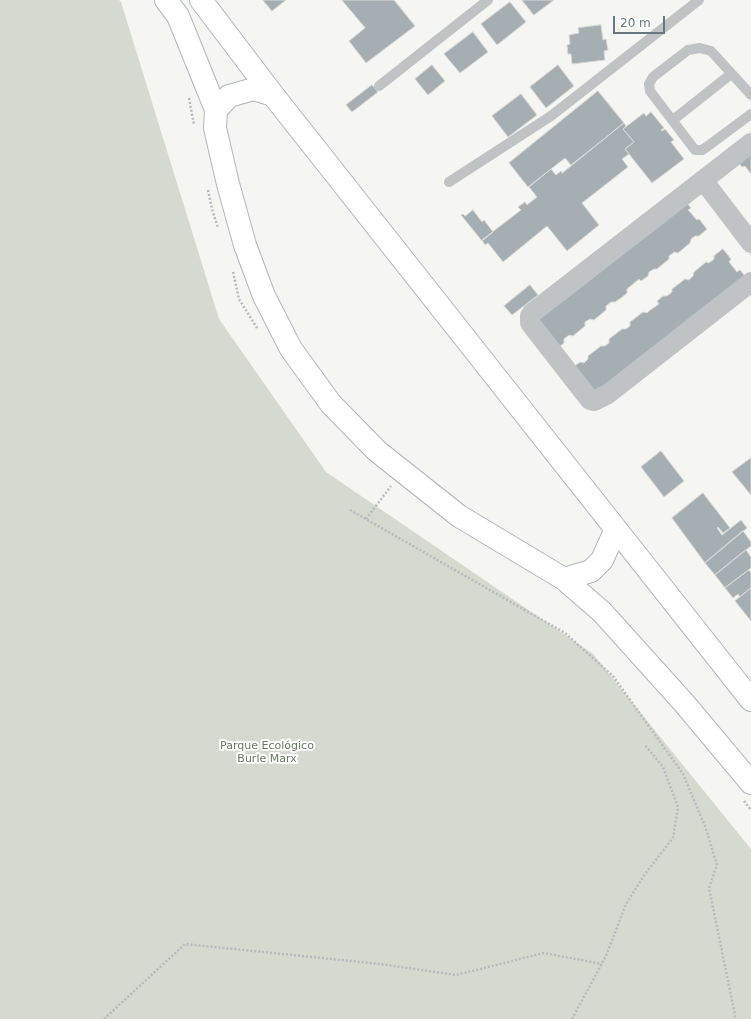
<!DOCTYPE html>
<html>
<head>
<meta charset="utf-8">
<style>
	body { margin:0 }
	#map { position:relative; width:751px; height:1019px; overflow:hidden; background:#f5f5f2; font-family:"DejaVu Sans",sans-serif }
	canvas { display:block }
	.scale { position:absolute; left:613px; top:16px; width:52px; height:18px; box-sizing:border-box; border:2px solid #657882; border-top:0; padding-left:5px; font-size:12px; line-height:14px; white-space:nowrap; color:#657882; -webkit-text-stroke:3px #fff; paint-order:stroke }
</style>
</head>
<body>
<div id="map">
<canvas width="751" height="1019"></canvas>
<div class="scale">20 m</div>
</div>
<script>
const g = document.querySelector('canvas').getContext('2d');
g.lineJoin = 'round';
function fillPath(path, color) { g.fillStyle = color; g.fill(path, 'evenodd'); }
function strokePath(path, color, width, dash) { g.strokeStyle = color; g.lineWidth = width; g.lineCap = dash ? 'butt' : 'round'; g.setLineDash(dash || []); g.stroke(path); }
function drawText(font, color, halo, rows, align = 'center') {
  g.font = font + ' "DejaVu Sans",sans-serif'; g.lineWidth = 4; g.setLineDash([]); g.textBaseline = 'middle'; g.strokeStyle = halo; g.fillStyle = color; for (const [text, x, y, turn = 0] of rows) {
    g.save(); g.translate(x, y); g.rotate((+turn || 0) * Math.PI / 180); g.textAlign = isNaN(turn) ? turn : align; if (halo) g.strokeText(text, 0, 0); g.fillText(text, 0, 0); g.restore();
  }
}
fillPath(new Path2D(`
	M0,0H119L121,2L219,319L326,472L593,654L751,849V1019H0Z`), '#d5dad1');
const building = new Path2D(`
	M263,0H286L272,11Z
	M342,0H394L415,26L366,63L349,41L365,28Z
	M522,0H554L534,15Z
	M510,2L526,22L497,45L481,24Z
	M601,25L603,40L606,39L608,50L604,51L605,60L572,64L571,54H568L567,45L570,44L569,35L579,33L578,28Z
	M473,32L488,52L460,73L444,54Z
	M432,65L445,81L428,95L415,79Z
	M558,65L574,86L546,108L530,87Z
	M372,85L378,92L352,112L346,105Z
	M598,91L624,123L571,165L565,158L528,187L509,163Z
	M521,94L537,115L508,137L492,116Z
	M651,112L664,128L661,130L662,131L665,129L674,140L671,142L684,159L652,183L625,149L634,142L623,129L644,113L646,116Z
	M624,123L626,126L623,129L634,142L625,149L629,154L622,159L628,167L582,203L599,225L567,251L547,226L503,262L488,243L485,245L482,240L521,210L518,207L525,202L527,205L537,197L529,187L551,169L556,175L561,171L562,173Z
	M751,143V174L745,166L742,167L734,157Z
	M682,197L691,208L688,210L697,220L699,219L707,229L699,236H695L691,239L690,243L678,253L674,252L669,256V259L657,269H654L649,272L648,276L641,281L639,279L627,289V293L621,298L615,302H611L606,306V310L594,320L590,319L585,322V326L573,336L569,335L564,339V343L555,350L530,318Z
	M473,210L482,222L484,220L493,232L482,241L461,215L463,214L465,216Z
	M723,249L731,259L729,262L737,272L740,270L748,280L596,401L571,369L580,362L584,363L588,359V356L601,346H605L609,343V339L622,329H626L630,326V322L643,312L647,313L649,311L659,304L657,301L663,296H667L672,292V289L685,279L689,280L693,276L694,272L706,262L709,263L714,259V256Z
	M530,285L538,295L512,315L504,306Z
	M661,451L684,481L664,497L641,467Z
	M751,458V495L732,472Z
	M703,493L730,528L723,533L718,527L717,528L722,535L741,520L747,528L705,563L672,518Z
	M743,531L751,542V546L715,575L705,563Z
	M746,550L751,557V568L725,588L715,575Z
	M749,570L751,573V588L740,597L738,594L733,598L725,588Z
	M751,588V621L735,601Z`);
fillPath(building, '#a5afb3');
strokePath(building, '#d7d7d5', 1);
const secondary = new Path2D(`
	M166,0L178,16L216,110L215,128L228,184L245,245L264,296L291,349L331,404L377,451L459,516L564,579L602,612L684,703L751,783
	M201,0L273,95L751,700
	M216,110L229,96L254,89L273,95
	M564,579L591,571L602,560L616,529`);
strokePath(secondary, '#b1b7bb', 24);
strokePath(new Path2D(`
	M189,98L194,125
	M208,190L212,209L218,228
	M233,272L239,299L257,328
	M350,510L565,633L613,676L683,774L705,826L717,865L709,888L735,1015V1019
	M366,519L391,486
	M744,801L751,810
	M104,1019L185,944L380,964L456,975L544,953L602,964
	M572,1019L606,956L626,904L645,874L673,838L678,807L663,767L645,745`), '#b7babc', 2.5, [2, 2]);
strokePath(new Path2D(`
	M379,86L488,0
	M751,95L711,51L700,48L688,50L653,77L649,84L650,91L695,150H702L708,146L751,114
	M673,120L731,74
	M449,182L551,116L699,0`), '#bfc3c6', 10);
strokePath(new Path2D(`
	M751,143L532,313L530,316V323L590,400L594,401L608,394L751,282
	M703,180L751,243`), '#bfc3c6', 20);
strokePath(secondary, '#fff', 22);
drawText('11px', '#6a7a64', '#fff', [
	["Parque Ecológico",267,746],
	["Burle Marx",267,759]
]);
</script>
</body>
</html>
